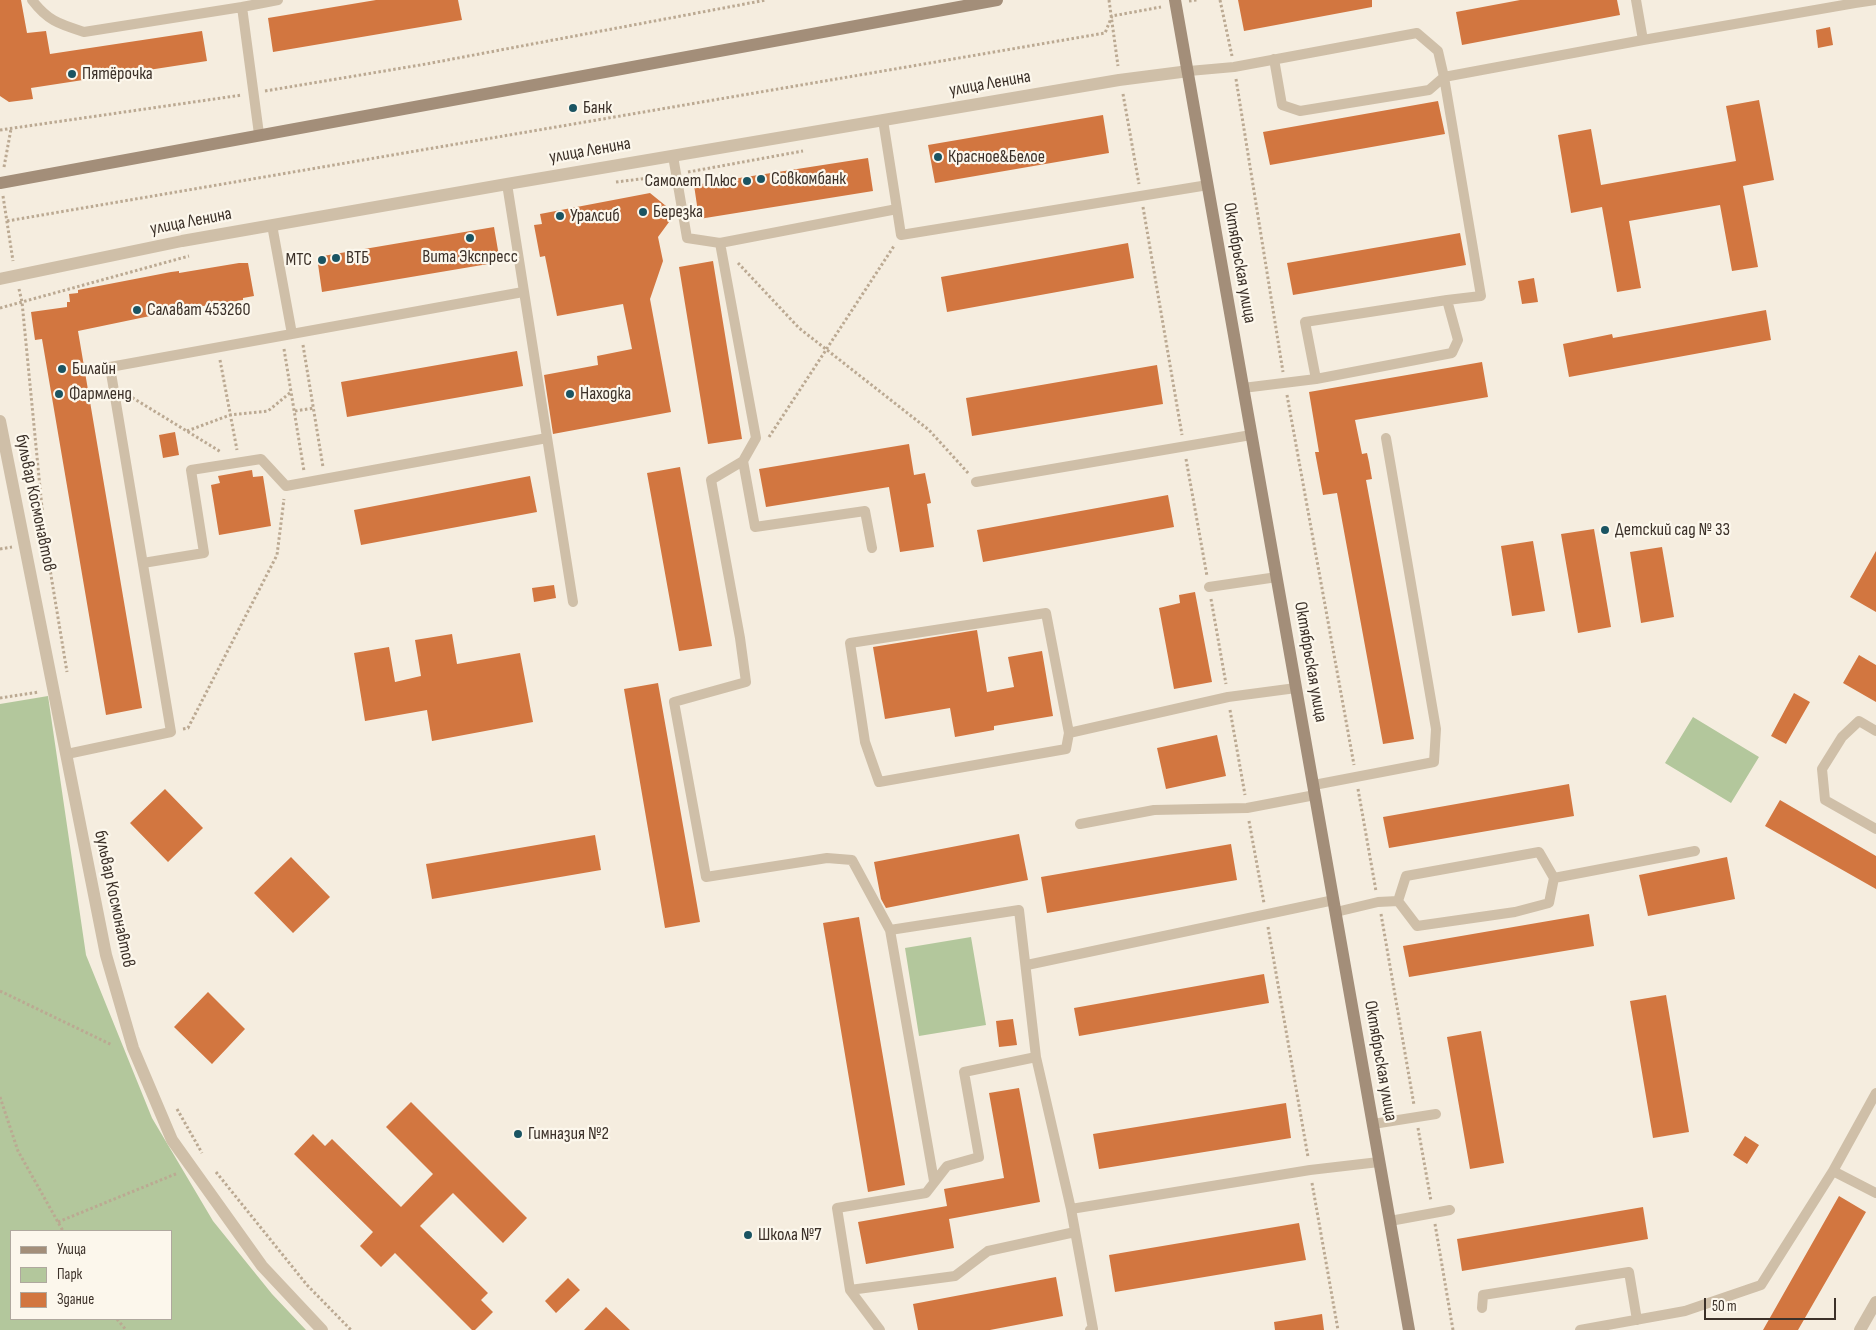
<!DOCTYPE html>
<html>
<head>
<meta charset="utf-8">
<style>
	body { margin:0 }
	#map { position:relative; width:1876px; height:1330px; overflow:hidden; background:#f5eddf; font-family:"Sofia Sans Condensed",sans-serif }
	canvas { display:block }
	.legend { position:absolute; left:10px; top:1230px; width:162px; height:90px; box-sizing:border-box; background:#fcf7ec; border:1px solid #afa89e; margin:0; padding:6px 9px; list-style:none; font-size:15px; color:#3c3129 }
	.legend li { display:flex; align-items:center; gap:10px; height:25px }
	.legend b { width:25px; border:1px solid #afa89e }
	.scale { position:absolute; left:1704px; top:1298px; width:132px; height:22px; box-sizing:border-box; border:2px solid #3c3129; border-top:0; padding-left:6px; font-size:15px; line-height:18px; white-space:nowrap; color:#3c3129; -webkit-text-stroke:4px #fcf7ec; paint-order:stroke }
</style>
</head>
<body>
<div id="map">
<canvas width="1876" height="1330"></canvas>
<ul class="legend">
<li><b style="height:6px;background:#a38e79"></b>Улица</li>
<li><b style="height:14px;background:#b3c79c"></b>Парк</li>
<li><b style="height:14px;background:#d27640"></b>Здание</li>
</ul>
<div class="scale">50 m</div>
</div>
<script>
const g = document.querySelector('canvas').getContext('2d');
g.lineJoin = 'round';
function fillPath(path, color) { g.fillStyle = color; g.fill(path, 'evenodd'); }
function strokePath(path, color, width, dash) { g.strokeStyle = color; g.lineWidth = width; g.lineCap = dash ? 'butt' : 'round'; g.setLineDash(dash || []); g.stroke(path); }
function drawText(font, color, halo, rows, align = 'center') {
  g.font = font + ' "Sofia Sans Condensed",sans-serif'; g.lineWidth = 4.5; g.setLineDash([]); g.textBaseline = 'middle'; g.strokeStyle = halo; g.fillStyle = color; for (const [text, x, y, turn = 0] of rows) {
    g.save(); g.translate(x, y); g.rotate((+turn || 0) * Math.PI / 180); g.textAlign = isNaN(turn) ? turn : align; if (halo) g.strokeText(text, 0, 0); g.fillText(text, 0, 0); g.restore();
  }
}
fillPath(new Path2D(`
	M48,696L86,955L152,1118L213,1221L272,1294L306,1330H0V704ZM11,1231H171V1319H11Z
	M1693,717L1759,757L1731,803L1665,763Z
	M971,937L986,1025L919,1036L905,948Z`), '#b3c79c');
fillPath(new Path2D(`
	M0,0H21L27,33L46,31L50,54L202,31L207,61L31,88L33,99L9,102L0,96Z
	M376,0H458L462,20L273,52L268,18Z
	M1238,0H1372V7L1244,31Z
	M1520,0H1617L1620,15L1462,45L1456,12Z
	M1830,27L1833,45L1818,48L1816,30Z
	M1759,100L1774,180L1743,186L1758,267L1732,271L1720,205L1629,221L1641,288L1617,292L1602,207L1571,213L1558,135L1591,129L1601,185L1736,161L1726,106Z
	M1438,101L1445,134L1270,165L1263,132Z
	M1103,115L1109,153L935,183L928,145Z
	M868,158L873,191L699,219L694,185Z
	M650,193L666,206L669,222L658,237L663,261L650,299L671,412L553,434L544,375L598,365L597,356L632,349L623,304L557,316L545,256L540,257L534,225L542,224L540,214Z
	M494,227L500,262L322,292L317,257Z
	M1460,233L1466,265L1293,295L1287,263Z
	M1128,243L1134,278L947,312L941,277Z
	M713,261L742,439L708,444L679,267Z
	M239,263H248L254,296L243,298V300L150,314V316L78,331L142,708L106,715L42,339L35,340L31,312L67,307V302H70L69,294L78,293V290L171,272L179,271V273Z
	M1534,278L1538,302L1522,304L1518,281Z
	M1766,310L1771,340L1569,377L1563,344L1612,334L1613,338Z
	M517,351L523,386L347,417L341,382Z
	M1482,362L1488,397L1355,420L1362,454L1367,453L1369,462L1372,479L1366,480L1414,739L1383,744L1337,493L1323,495L1315,452H1319L1309,392Z
	M1157,365L1163,404L972,436L966,398Z
	M175,432L179,455L163,458L159,435Z
	M909,444L914,475L925,473L931,503L927,504L934,547L900,552L889,487L766,507L759,469Z
	M680,467L712,646L679,651L647,473Z
	M252,470L253,477L263,476L271,526L219,535L211,485L220,483L218,476Z
	M530,476L537,512L361,545L354,510Z
	M1168,495L1174,527L983,562L977,530Z
	M1594,529L1611,627L1578,633L1561,534Z
	M1533,541L1545,611L1512,616L1501,546Z
	M1662,547L1674,617L1641,623L1630,552Z
	M1876,551V612L1850,597Z
	M554,585L556,598L534,602L532,588Z
	M1195,592L1212,682L1174,689L1159,608L1180,603L1179,595Z
	M977,630L987,692L1014,687L1008,657L1042,651L1053,716L994,726V730L955,737L950,708L885,719L873,647Z
	M452,634L457,664L520,653L533,722L432,741L427,710L365,721L354,653L389,647L395,682L421,676L415,640Z
	M1859,655L1876,665V702L1843,683Z
	M658,683L700,922L665,928L624,689Z
	M1794,693L1810,702L1786,744L1771,736Z
	M1217,735L1226,776L1166,789L1157,748Z
	M1569,784L1574,816L1389,848L1383,817Z
	M165,789L203,828L168,862L130,823Z
	M1780,800L1876,856V889L1765,826Z
	M1019,834L1028,880L886,908L881,899L874,862Z
	M595,835L601,870L432,899L426,864Z
	M1231,844L1237,880L1047,913L1041,877Z
	M291,857L330,897L293,933L254,893Z
	M1727,857L1735,899L1648,916L1639,875Z
	M1589,914L1594,946L1409,977L1403,946Z
	M859,917L905,1185L868,1192L823,923Z
	M1264,974L1269,1003L1079,1036L1074,1008Z
	M208,992L245,1029L212,1064L174,1027Z
	M1666,995L1689,1132L1653,1138L1630,1001Z
	M1013,1019L1017,1045L999,1047L996,1021Z
	M1481,1031L1504,1163L1470,1169L1447,1037Z
	M1019,1088L1040,1202L949,1219L954,1248L866,1264L858,1222L947,1206L944,1189L1004,1178L989,1093Z
	M411,1102L527,1218L503,1243L453,1193L420,1226L488,1293L481,1300L493,1312L475,1330H472L395,1253L381,1267L360,1246L373,1232L294,1154L313,1134L325,1146L332,1139L401,1207L433,1174L386,1127Z
	M1286,1103L1291,1138L1099,1169L1093,1134Z
	M1745,1136L1759,1145L1747,1164L1733,1155Z
	M1839,1196L1866,1212L1798,1330H1763Z
	M1643,1207L1648,1239L1462,1271L1457,1239Z
	M1299,1223L1306,1260L1115,1292L1109,1255Z
	M1056,1277L1063,1316L990,1330H918L913,1304Z
	M568,1278L580,1290L556,1313L545,1301Z
	M606,1307L630,1330H584Z
	M1322,1314L1324,1330H1275L1274,1322Z`), '#d27640');
strokePath(new Path2D(`
	M1109,0L1118,66
	M1220,0L1232,56
	M1189,1L1197,0
	M1236,79L1283,372
	M265,91L426,64L766,0
	M1123,94L1139,184
	M0,130L242,95
	M4,167L11,129
	M688,172L803,151
	M616,182L665,176
	M3,196L13,261
	M1143,207L1182,435
	M7,221L1105,33L1112,16L1161,7
	M738,263L799,328L929,430L969,474
	M19,289L22,302L45,539L67,672
	M0,308L189,256
	M303,345L323,467
	M284,349L304,471
	M220,360L237,450
	M128,395L221,452
	M1287,395L1354,765
	M295,411L314,408
	M187,431L230,415L268,411L291,392
	M769,437L894,246
	M1186,459L1207,576
	M0,549L12,547
	M1211,599L1226,684
	M0,698L39,692
	M1230,710L1245,795
	M183,729L188,728L277,555L284,499
	M1358,789L1376,891
	M1249,821L1264,903
	M1381,914L1414,1105
	M1268,927L1308,1157
	M0,991L112,1045
	M0,1097L18,1151L63,1231
	M177,1109L202,1153
	M1418,1128L1431,1201
	M216,1172L307,1285L351,1330
	M1312,1183L1338,1330
	M58,1222L178,1173
	M1435,1224L1453,1330
	M117,1319L126,1330`), '#bba992', 3, [2.5, 2.5]);
strokePath(new Path2D(`
	M32,0C48,21 59,24 84,32L242,7L259,134
	M1855,3L1876,0
	M242,7L278,0
	M1643,40L1855,3L1854,0
	M1189,71L1234,67L1417,33L1438,51L1444,77L1429,90L1300,111L1282,105L1274,59
	M883,120L897,209
	M673,156L687,238L720,243L756,438L743,461L711,480L740,638L746,682L674,702L706,877L827,858L852,860L890,930L1019,910L1036,1057L1071,1209L1093,1329L1090,1330
	M507,184L573,602
	M272,225L292,334
	M720,243L897,209L901,235L1208,185
	M1316,379L1305,322L1447,300
	M1243,388L1316,379L1452,353L1458,340L1447,300L1481,296L1444,77L1643,40L1636,0
	M743,461L755,527L865,511L872,548
	M976,482L1251,435
	M143,563L204,553L191,470L261,459L286,486L547,438
	M1209,587L1277,577
	M1046,613L1069,733L1066,749L879,782L865,742L850,643Z
	M1876,731L1859,721L1842,737L1822,769L1825,800L1876,829
	M1069,733L1228,697L1296,688
	M67,754L171,732L110,367L523,292
	M1314,785L1434,762L1436,729L1386,438
	M1080,824L1154,810L1247,808L1315,795
	M1398,901L1417,926L1515,912L1549,903L1554,878
	M1336,912L1378,902L1398,901L1406,876L1539,852L1554,878L1695,851
	M890,930L934,1181
	M1027,965L1334,900
	M1373,1124L1436,1114
	M1833,1171L1876,1193
	M1071,1209L1310,1170L1379,1162
	M1390,1221L1450,1210
	M850,1290L955,1276L988,1251L1075,1232
	M1482,1308L1483,1295L1629,1272L1637,1320
	M880,1330L850,1290L837,1208L926,1193L947,1166L979,1157L964,1072L1036,1057
	M1580,1330L1685,1311L1761,1285L1833,1171L1876,1093`), '#cfbfa8', 10);
strokePath(new Path2D(`
	M0,279L182,241L507,184L1119,80L1189,71
	M0,421L106,955L133,1048L172,1140L262,1266L322,1330
	M1860,1330L1876,1302`), '#cfbfa8', 12);
strokePath(new Path2D(`
	M1175,0L1409,1330
	M0,183L997,0`), '#a38e79', 12);
for (const [x, y, r, color] of [
	[72,74,5,"#1a5462"],
	[573,108,5,"#1a5462"],
	[938,157,5,"#1a5462"],
	[761,179,5,"#1a5462"],
	[747,181,5,"#1a5462"],
	[643,212,5,"#1a5462"],
	[560,216,5,"#1a5462"],
	[470,238,5,"#1a5462"],
	[336,258,5,"#1a5462"],
	[322,260,5,"#1a5462"],
	[137,310,5,"#1a5462"],
	[62,369,5,"#1a5462"],
	[59,394,5,"#1a5462"],
	[570,394,5,"#1a5462"],
	[1605,530,5,"#1a5462"],
	[518,1134,5,"#1a5462"],
	[748,1235,5,"#1a5462"]
]) { const dot = new Path2D(); dot.arc(x, y, r, 0, 2 * Math.PI); g.fillStyle = color; g.fill(dot); strokePath(dot, '#fcf7ec', 2); }
drawText('18px', '#3c3129', '#fcf7ec', [
	["Пятёрочка",82,74],
	["Банк",583,108],
	["Красное&Белое",948,157],
	["Совкомбанк",771,179],
	["Самолет Плюс",737,181,"right"],
	["Березка",653,212],
	["Уралсиб",570,216],
	["Вита Экспресс",470,257,"center"],
	["ВТБ",346,258],
	["МТС",312,260,"right"],
	["Салават 453260",147,310],
	["Билайн",72,369],
	["Фармленд",69,394],
	["Находка",580,394],
	["Детский сад № 33",1615,530],
	["Гимназия №2",528,1134],
	["Школа №7",758,1235]
], 'left');
drawText('18px', '#3c3129', '#fcf7ec', [
	["улица Ленина",990,84,-10],
	["улица Ленина",590,151,-10],
	["улица Ленина",191,222,-11],
	["Октябрьская улица",1239,263,80],
	["бульвар Космонавтов",35,503,78],
	["Октябрьская улица",1310,662,80],
	["бульвар Космонавтов",114,899,78],
	["Октябрьская улица",1380,1061,80]
]);
</script>
</body>
</html>
